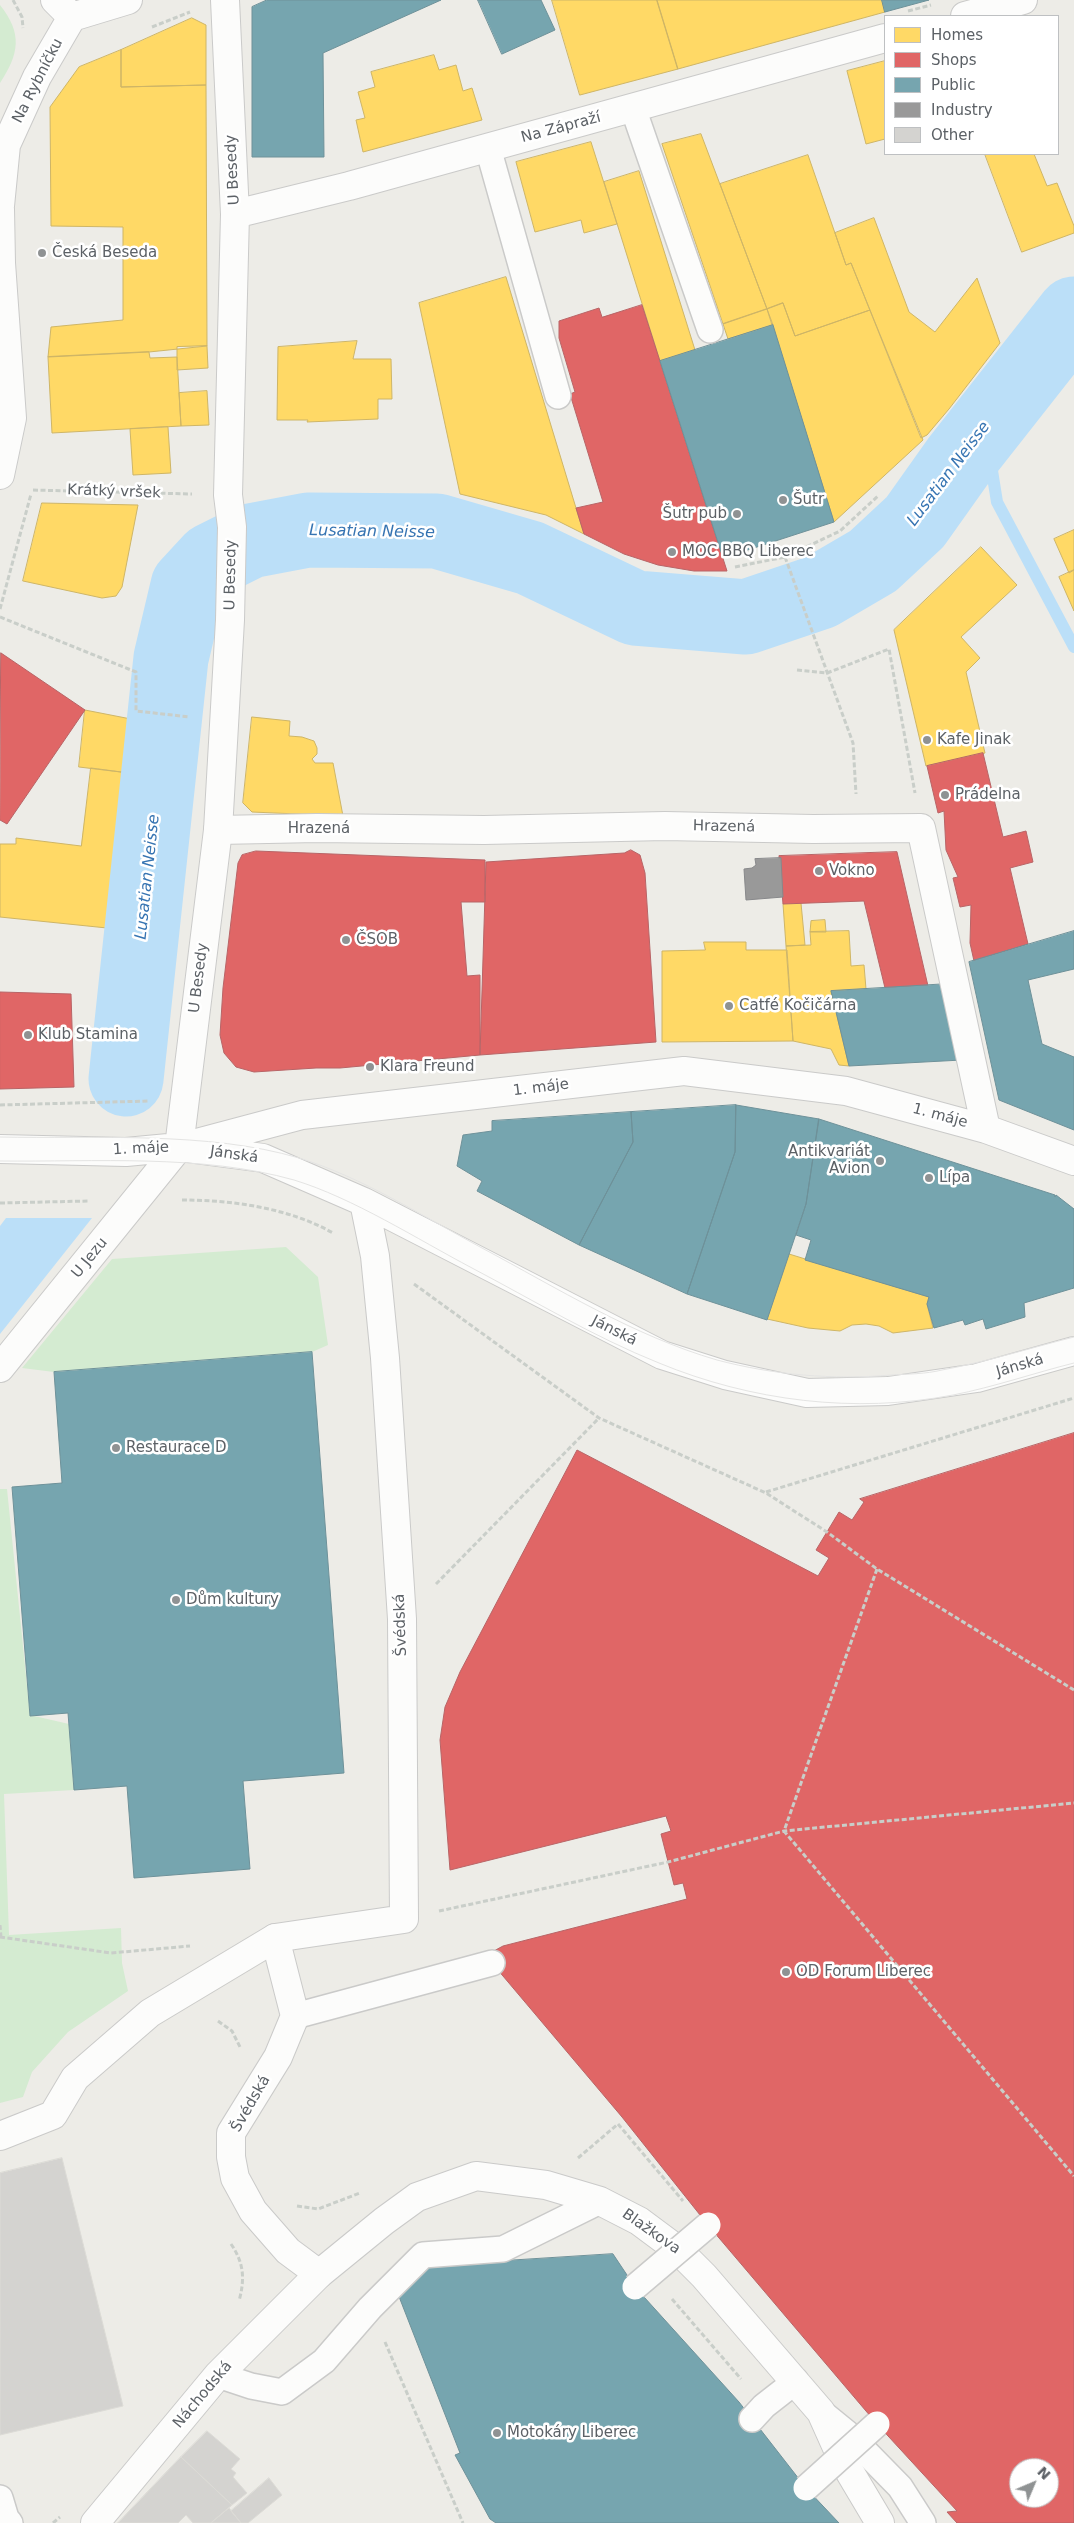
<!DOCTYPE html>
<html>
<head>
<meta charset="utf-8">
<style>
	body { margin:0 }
	#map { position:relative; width:1074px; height:2523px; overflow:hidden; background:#edece7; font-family:"DejaVu Sans",sans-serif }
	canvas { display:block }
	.legend { position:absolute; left:884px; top:15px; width:175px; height:140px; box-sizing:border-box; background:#fff; border:1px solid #bec0c2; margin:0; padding:6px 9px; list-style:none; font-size:15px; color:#5c6166 }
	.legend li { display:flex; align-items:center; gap:10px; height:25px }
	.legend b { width:25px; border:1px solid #bec0c2 }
	.north { position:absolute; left:1009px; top:2458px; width:50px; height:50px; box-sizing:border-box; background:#fff; border:1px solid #bec0c2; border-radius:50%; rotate:45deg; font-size:14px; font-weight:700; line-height:20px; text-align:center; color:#5c6166 }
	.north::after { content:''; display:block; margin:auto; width:18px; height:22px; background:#8f9293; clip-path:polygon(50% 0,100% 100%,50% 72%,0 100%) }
</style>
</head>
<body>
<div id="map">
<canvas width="1074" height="2523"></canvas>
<ul class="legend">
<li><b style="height:14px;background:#ffd966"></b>Homes</li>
<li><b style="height:14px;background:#e06666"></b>Shops</li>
<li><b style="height:14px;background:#76a5af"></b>Public</li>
<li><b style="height:14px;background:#999"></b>Industry</li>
<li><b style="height:14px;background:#d4d3d0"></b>Other</li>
</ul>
<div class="north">N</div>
</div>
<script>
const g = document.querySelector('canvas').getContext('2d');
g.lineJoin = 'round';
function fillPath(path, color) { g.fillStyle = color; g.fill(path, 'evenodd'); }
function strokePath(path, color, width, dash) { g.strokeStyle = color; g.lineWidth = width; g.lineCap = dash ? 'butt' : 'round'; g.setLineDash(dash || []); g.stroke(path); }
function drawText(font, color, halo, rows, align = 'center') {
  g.font = font + ' "DejaVu Sans",sans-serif'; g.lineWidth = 5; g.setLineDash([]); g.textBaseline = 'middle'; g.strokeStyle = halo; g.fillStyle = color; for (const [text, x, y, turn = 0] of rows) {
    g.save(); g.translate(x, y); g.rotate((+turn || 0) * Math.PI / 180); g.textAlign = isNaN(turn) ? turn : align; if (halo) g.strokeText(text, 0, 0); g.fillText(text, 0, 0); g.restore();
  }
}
fillPath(new Path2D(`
	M0,5C23,34 19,54 0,83Z
	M286,1247L318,1277L328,1345L312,1352L54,1372L22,1368L112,1259Z
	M0,1489H7L30,1715L69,1724L74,1790L4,1794L9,1935L121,1928L122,1963L128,1991L68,2032L32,2072L23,2097L0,2103Z`), '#d4ebd1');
fillPath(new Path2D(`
	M6,1218H92L0,1334V1226Z`), '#bbdff8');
const homes = new Path2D(`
	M552,0H657L678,69L580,95Z
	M657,0H882L885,12L678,69Z
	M192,18L206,25V85L121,87V50Z
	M121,50V87L206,85L207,346L149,352L48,357L51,327L123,320V227L51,226L50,107L79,67Z
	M434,55L439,70L456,65L463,91L472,88L482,120L363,152L356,120L365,118L358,92L375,87L371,72Z
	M885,61V139L866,144L847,71Z
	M701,134L767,309L723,324L662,144Z
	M591,142L617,224L584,233L581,220L535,232L516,162Z
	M985,154H1034L1047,186L1057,183L1074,226V233L1022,252Z
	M808,155L846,265L851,263L870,310L795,336L783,303L767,309L720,184Z
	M639,171L695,350L660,361L604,182Z
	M874,218L909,312L935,332L977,278L1000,343L949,409L927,435L921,438L851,263L846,265L835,233Z
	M506,277L576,508L584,534L546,515L460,494L419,303Z
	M783,303L795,336L870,310L923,440L834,522L767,309Z
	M767,309L773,325L728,339L723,324Z
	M357,341L353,359H391L392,399H378V419L307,422L308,420H277L278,347Z
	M207,346L208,368L177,370V347Z
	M149,352L150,358L177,357L181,426L52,433L48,357Z
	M207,391L209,425L181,426L179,393Z
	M168,427L171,473L133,475L130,429Z
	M42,503L138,505L122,587L116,596L102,598L23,581Z
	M1074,530V570L1069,573L1054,539Z
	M981,547L1017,585L961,637L980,658L966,672L985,753L926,766L894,630Z
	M1074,570V611L1059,577Z
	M85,710L136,720L129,773L79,767Z
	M252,717L290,721L289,736L302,737L314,741L317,748V754L312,759L315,763H333L343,816L252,812L243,803Z
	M91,768L129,773L107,928L0,917V844H16V838L81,846Z
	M801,903L805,945L786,946L783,904Z
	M825,920L826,932H810L811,921Z
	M849,931L851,966L864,965L866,989L831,991L849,1066L839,1065L831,1049L793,1041L786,946L811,945L810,932Z
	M704,942H746V950H787L793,1041L662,1042V951L705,950Z
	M789,1254L929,1297L927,1304L933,1328L893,1333L879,1326L866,1324L852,1325L840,1331L808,1328L767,1319Z`);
fillPath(homes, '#ffd966');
strokePath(homes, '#ceb566', 1);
const shops = new Path2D(`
	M642,305L727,571H694L658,565L624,554L584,534L576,508L603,502L570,394L575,392L559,338V321L599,308L602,317Z
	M1,653L85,710L7,824L0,820Z
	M983,753L1003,837L1026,831L1033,862L1010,868L1028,944L974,961L970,943L971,905L960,907L953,878L958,877L946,850L944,811L938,813L927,766Z
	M631,850L640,855L645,873L656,1042L480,1055L486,862L624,853Z
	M256,851L485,860V902H461L467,976L480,975V1055L340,1068H316L254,1072L236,1067L224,1053L220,1035L223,988L238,863L242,855Z
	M897,852L928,986L885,988L864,901L783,904L779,856Z
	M0,992L71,994L74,1087L0,1089Z
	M1074,1433V2523H957L947,2512L957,2511L877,2424L708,2225L622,2117L492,1963V1952L503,1946L687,1899L683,1883L674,1885L661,1834L671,1831L666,1816L450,1870L440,1740L445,1707L460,1672L577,1450L818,1576L829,1558L816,1550L839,1512L852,1520L864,1502L860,1499ZM1019,2468H1049V2498H1019Z`);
fillPath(shops, '#e06666');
strokePath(shops, '#b86466', 1);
const public = new Path2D(`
	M267,0H441L323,53L324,157H252V7Z
	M478,0H541L555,30L502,54Z
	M882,0H929L885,12Z
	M773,325L834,522L723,558L660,361Z
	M1074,931V969L1028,980L1042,1044L1074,1057V1130L999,1100L969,962Z
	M948,984L962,1060L849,1066L831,991Z
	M736,1105L819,1119L806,1204L767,1320L687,1294L735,1152Z
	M736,1105L735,1152L687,1294L579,1245L633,1142L631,1112Z
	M631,1112L633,1142L579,1245L477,1191L482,1181L457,1166L463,1135L492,1131V1121Z
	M819,1119L1055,1195V1197L1056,1195L1074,1209V1288L1024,1303L1025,1317L986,1329L983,1319L965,1325L963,1320L934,1328L927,1304L929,1297L805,1260L811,1240L796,1235L806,1204Z
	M312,1352L344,1773L243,1781L250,1869L134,1878L127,1786L74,1790L68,1713L30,1716L12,1487L62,1483L54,1372Z
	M613,2254L635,2287L739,2402L806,2488L839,2523H496L490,2519L455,2455L460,2453L398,2294L423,2266Z`);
fillPath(public, '#76a5af');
strokePath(public, '#6e9199', 1);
const industry = new Path2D(`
	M781,858L783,897L746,900L744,869L752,868L756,865L755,859Z`);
fillPath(industry, '#999');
strokePath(industry, '#87888a', 1);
strokePath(new Path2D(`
	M985,427L997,502L1074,647`), '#bbdff8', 12);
strokePath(new Path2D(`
	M126,1079L171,658L188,586L212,560L250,541L308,530L437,531L530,558L635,608L746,617L820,592L873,561L915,522L959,460L1074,314`), '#bbdff8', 75);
const building = new Path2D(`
	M62,2158L123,2406L0,2435V2173Z
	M207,2431L240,2459L231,2469L236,2473L233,2477L247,2493L232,2505L181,2457Z
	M181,2457L232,2505L211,2523H193L186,2515L178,2523H118Z
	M269,2478L282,2495L248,2523H241L231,2511Z
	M229,2508L241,2523H211Z`);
fillPath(building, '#d4d3d0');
strokePath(building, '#dcdbd6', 1);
const service = new Path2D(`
	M633,108L710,330
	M488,148L558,396
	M295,2016L492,1963
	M218,2375L251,2386L282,2392L324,2361L370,2308L423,2255L503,2249L600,2201
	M821,2412L848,2434L900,2487L923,2523
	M752,2419L764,2406L796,2381
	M0,2498L6,2518L10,2523`);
const pedestrian = new Path2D(`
	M218,830L317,828L484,830L665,826L813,829L921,828L986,1129
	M193,1144L302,1115L684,1071L846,1091L986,1129L1074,1161
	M179,1147L263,1158L364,1202L662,1355L725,1375L807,1393L888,1391L977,1378L1074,1351
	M275,1938L404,1919L402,1619L385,1358L375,1256L364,1202`);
const minor = new Path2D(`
	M55,0L72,17
	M965,16L1023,0
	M72,17L128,0
	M0,206L6,145L37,77L72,17
	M0,209L1,263L12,418L0,475
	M235,214L349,186L885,38
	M179,1147L218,830L230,620L232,527L228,495L235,214L225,0
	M0,1149L126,1152L179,1147
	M0,1368L179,1147
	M0,2136L53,2115L75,2078L150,2013L275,1938L295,2016L278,2057L231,2133V2157L235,2178L253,2211L288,2251L319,2274`);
const tertiary = new Path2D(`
	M95,2523L218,2375L319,2274L384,2221L417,2197L476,2176L546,2185L600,2201L639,2221L678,2250L704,2276L821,2412L842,2459L880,2523`);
strokePath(service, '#cacac9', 28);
strokePath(pedestrian, '#cacac9', 30);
strokePath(minor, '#cacac9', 30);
strokePath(tertiary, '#cacac9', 30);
strokePath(new Path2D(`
	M13,0L22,17L23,28
	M908,11L931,5
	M152,27L190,12
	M33,490L192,494
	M785,557L853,743L856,794
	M735,567L785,557L840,531L878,496
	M0,609L31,494
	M0,617L136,672V711L190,717
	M797,670L827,673L889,649L915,793
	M0,1105L149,1101
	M182,1200C232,1200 289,1208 333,1233
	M0,1203L88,1201
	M414,1284L599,1418L766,1493L827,1532L877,1569L1074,1690
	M766,1492L1074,1398
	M877,1569L784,1831L1074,2176
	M436,1584L599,1418
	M439,1911L668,1862L784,1831L1074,1803
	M0,1925L1,1937
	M0,1937L111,1953L190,1946
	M218,2021L232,2031L241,2049
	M578,2158L618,2124L683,2201
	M297,2206L318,2209L360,2193
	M231,2244C244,2263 245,2279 239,2301
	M672,2299L741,2379
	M385,2342L463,2523
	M53,2523L60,2517`), '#c9cec9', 3, [5, 2.5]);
strokePath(service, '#fcfcfb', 25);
strokePath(pedestrian, '#fcfcfb', 28);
strokePath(minor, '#fcfcfb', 28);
strokePath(tertiary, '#fcfcfb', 28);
strokePath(new Path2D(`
	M0,1137C95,1139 208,1131 299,1158C362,1177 424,1217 482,1248C557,1288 634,1336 717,1360C774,1375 833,1380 891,1375C908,1374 926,1374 942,1370C986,1362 1030,1348 1074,1337
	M0,1161C95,1162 202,1154 294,1180C353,1198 417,1239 472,1268C533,1300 594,1337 659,1363C751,1401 855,1414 953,1395C994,1387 1034,1373 1074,1363`), '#e4e4e3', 1);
const serviceBridge = new Path2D(`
	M635,2287L708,2225
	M806,2488L877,2424`);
strokePath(serviceBridge, '#cacac9', 28, []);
strokePath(serviceBridge, '#fcfcfb', 25);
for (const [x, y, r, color] of [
	[42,253,5,"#8f9293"],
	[783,500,5,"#8f9293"],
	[737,514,5,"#8f9293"],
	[672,552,5,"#8f9293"],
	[927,740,5,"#8f9293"],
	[945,795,5,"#8f9293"],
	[819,871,5,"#8f9293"],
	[346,940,5,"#8f9293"],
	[729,1006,5,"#8f9293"],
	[28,1035,5,"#8f9293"],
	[370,1067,5,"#8f9293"],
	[880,1161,5,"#8f9293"],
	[929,1178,5,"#8f9293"],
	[116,1448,5,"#8f9293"],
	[176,1600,5,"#8f9293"],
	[786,1972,5,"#8f9293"],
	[497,2433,5,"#8f9293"]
]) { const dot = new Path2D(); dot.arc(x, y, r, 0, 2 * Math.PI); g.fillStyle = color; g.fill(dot); strokePath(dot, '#fff', 2); }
drawText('15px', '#5c6166', '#fff', [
	["Na Rybníčku",38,81,-63],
	["Na Zápraží",561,128,-15],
	["U Besedy",233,170,-93],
	["Krátký vršek",114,492,2],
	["U Besedy",231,575,-89],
	["Hrazená",724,827,1],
	["Hrazená",319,829],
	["U Besedy",199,978,-83],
	["1. máje",541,1088,-7],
	["1. máje",940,1116,15],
	["1. máje",141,1149,-3],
	["Jánská",234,1155,8],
	["U Jezu",90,1258,-51],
	["Jánská",614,1331,27],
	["Jánská",1020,1366,-16],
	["Švédská",401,1625,-92],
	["Švédská",251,2104,-60],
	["Blažkova",651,2232,35],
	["Náchodská",203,2395,-50]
]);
drawText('15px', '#5c6166', '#fff', [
	["Česká Beseda",52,253],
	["Šutr",793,500],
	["Šutr pub",727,514,"right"],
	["MOC BBQ Liberec",682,552],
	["Kafe Jinak",937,740],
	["Prádelna",955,795],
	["Vokno",829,871],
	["ČSOB",356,940],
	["Catfé Kočičárna",739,1006],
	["Klub Stamina",38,1035],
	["Klara Freund",380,1067],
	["Antikvariát",870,1152,"right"],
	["Avion",870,1169,"right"],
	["Lípa",939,1178],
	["Restaurace D",126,1448],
	["Dům kultury",186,1600],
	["OD Forum Liberec",796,1972],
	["Motokáry Liberec",507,2433]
], 'left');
drawText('italic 16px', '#3674b2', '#fff', [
	["Lusatian Neisse",949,474,-53],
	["Lusatian Neisse",372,532,1],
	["Lusatian Neisse",148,877,-84]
]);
</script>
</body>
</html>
